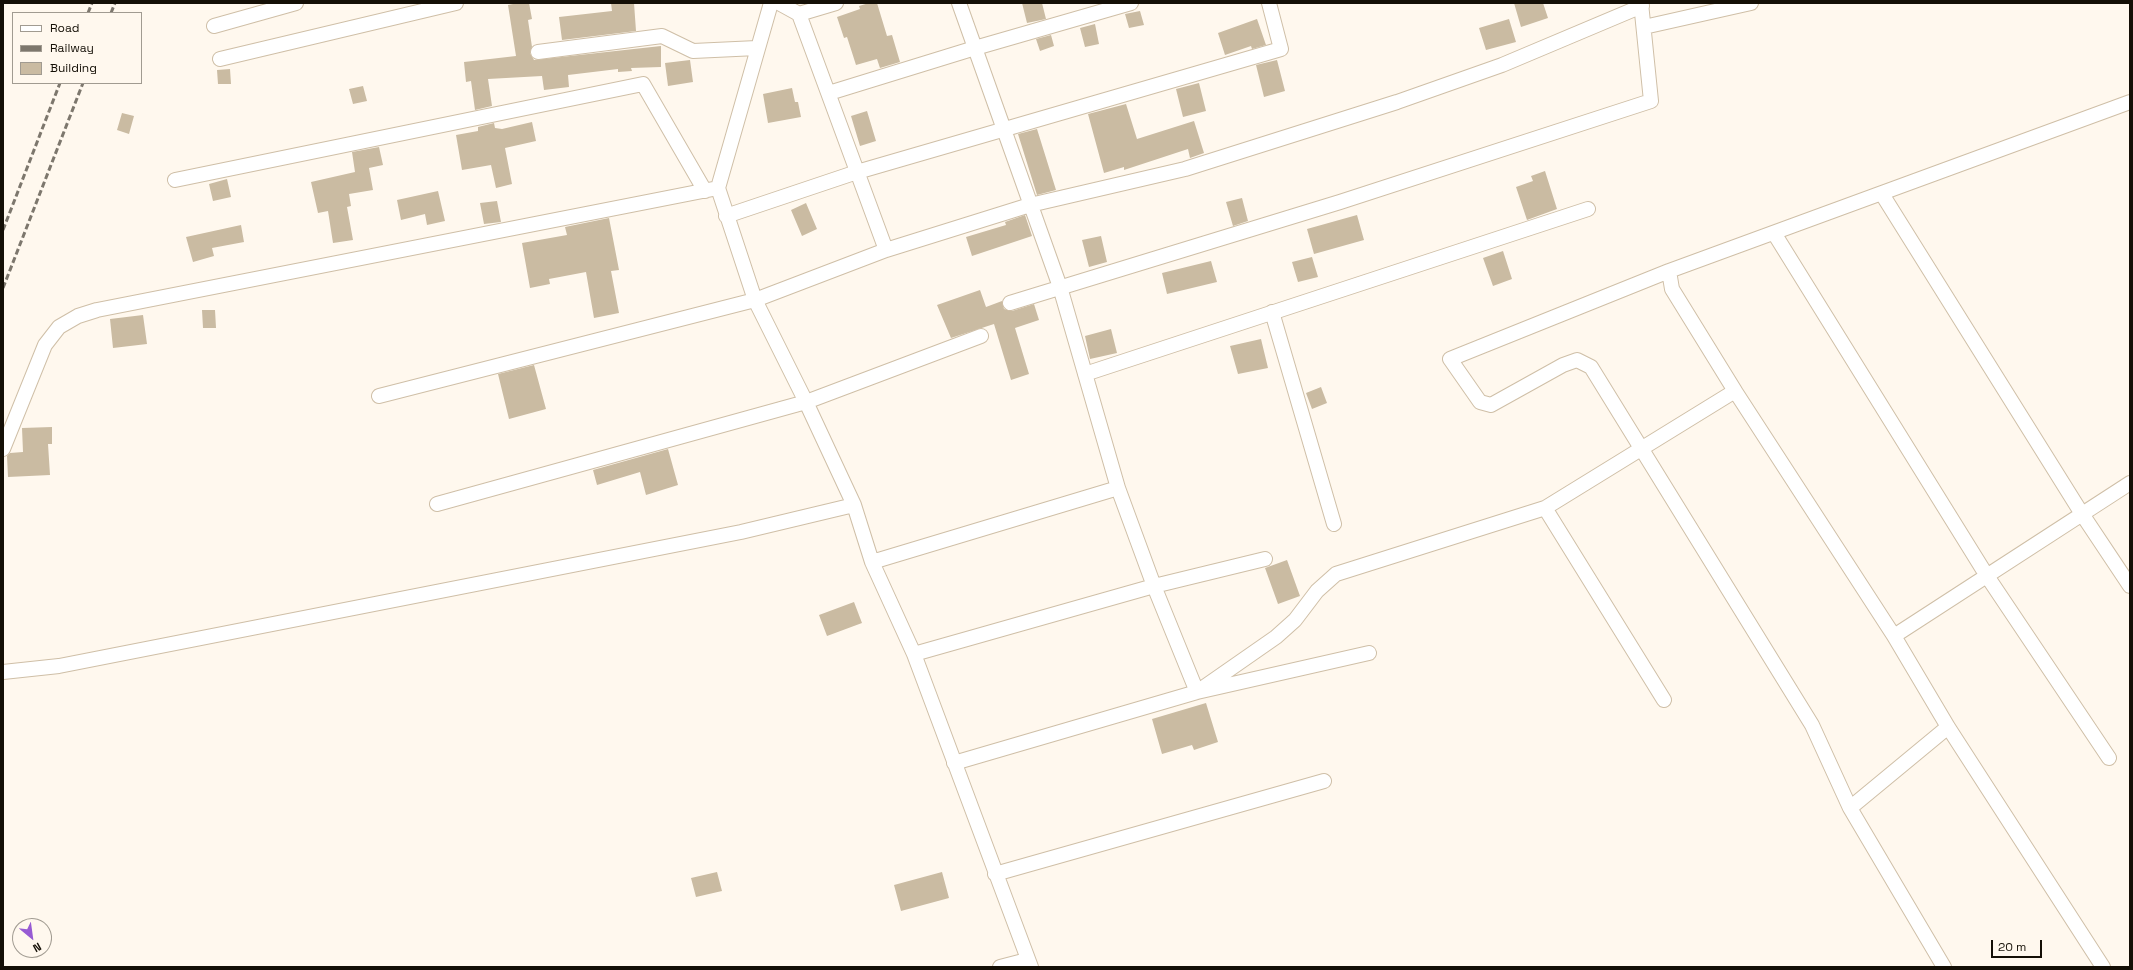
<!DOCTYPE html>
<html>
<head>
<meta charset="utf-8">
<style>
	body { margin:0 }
	#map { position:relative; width:2133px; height:970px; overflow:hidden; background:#fff8ee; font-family:"Space Grotesk",sans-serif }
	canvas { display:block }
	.frame { position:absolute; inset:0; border:4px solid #140f06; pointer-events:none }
	.legend { position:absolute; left:12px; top:12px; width:130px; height:72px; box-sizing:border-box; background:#fff8ee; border:1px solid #a19b91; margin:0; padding:5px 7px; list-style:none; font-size:12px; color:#140f06 }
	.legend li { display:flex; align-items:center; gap:8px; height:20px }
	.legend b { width:20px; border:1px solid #a19b91 }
	.north { position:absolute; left:12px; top:918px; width:40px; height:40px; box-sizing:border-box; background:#fff8ee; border:1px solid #a19b91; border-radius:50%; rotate:151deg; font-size:11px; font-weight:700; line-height:16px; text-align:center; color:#140f06 }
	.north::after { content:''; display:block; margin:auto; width:14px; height:18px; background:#975bd3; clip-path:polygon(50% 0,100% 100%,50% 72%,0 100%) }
	.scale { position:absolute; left:1991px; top:940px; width:51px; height:18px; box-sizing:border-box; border:2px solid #140f06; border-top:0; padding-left:5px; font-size:12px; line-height:14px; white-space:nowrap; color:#140f06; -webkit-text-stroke:3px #fff8ee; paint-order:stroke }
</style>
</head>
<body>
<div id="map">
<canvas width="2133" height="970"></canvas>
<div class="frame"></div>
<ul class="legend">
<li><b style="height:5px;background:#fff"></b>Road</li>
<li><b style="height:5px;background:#7d776d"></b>Railway</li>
<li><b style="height:11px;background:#cabba2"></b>Building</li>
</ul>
<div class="north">N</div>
<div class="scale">20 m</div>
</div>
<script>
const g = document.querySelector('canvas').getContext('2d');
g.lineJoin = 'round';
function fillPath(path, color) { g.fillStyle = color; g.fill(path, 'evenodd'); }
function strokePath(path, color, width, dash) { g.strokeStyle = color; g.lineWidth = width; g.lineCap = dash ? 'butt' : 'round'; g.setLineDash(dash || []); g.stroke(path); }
fillPath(new Path2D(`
	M518,3H529L532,19L528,20L532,47L530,53L534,60L661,46V67L631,68L632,71L618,72V69L568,75L569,87L544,90L542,76L488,79L492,106L475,110L471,81L466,82L464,62L516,56L508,5Z
	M611,3H634L636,31L562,40L559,17L612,11Z
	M869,3H877L887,36L892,35L900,62L880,68L877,59L856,65L847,37L844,38L837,17L860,9L859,6Z
	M1022,3H1042L1046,19L1027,23Z
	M1514,3H1543L1548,18L1521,27Z
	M1140,11L1144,25L1129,28L1125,14Z
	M1257,19L1266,45L1252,49L1251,46L1225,55L1218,33Z
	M1509,19L1516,42L1486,50L1479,28Z
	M1095,24L1099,44L1085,47L1080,28Z
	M1051,35L1054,46L1040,51L1036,39Z
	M690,60L693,82L668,86L665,63Z
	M1277,60L1285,91L1264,97L1256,65Z
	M230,69L231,84H218L217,70Z
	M1199,83L1206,111L1183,117L1176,89Z
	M363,86L367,101L353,104L349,89Z
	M792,88L795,102H798L801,117L768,123L763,94Z
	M1126,104L1137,139L1194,121L1204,153L1190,158L1188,149L1124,170V167L1104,173L1088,114Z
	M867,111L876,141L860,146L851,116Z
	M122,113L134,116L129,134L117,130Z
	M532,122L536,141L505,148L512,184L496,188L491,165L462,170L456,135L478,131V127L494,123L495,128L502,129Z
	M1037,129L1056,190L1037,195L1018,134Z
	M379,147L383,165L369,168L373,190L349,194L351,206L347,207L353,240L333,243L328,211L318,213L311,182L355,172L352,152Z
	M1545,171L1557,209L1527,220L1516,187L1533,181L1531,176Z
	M227,179L231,197L213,201L209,184Z
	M438,191L445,221L427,225L425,214L401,220L397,200Z
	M1242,198L1248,221L1233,226L1226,202Z
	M497,201L501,222L484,224L480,203Z
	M806,203L817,229L802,236L791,210Z
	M1025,215L1032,236L972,256L966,237L1006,225L1005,222Z
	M1357,215L1364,240L1314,254L1307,229Z
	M609,218L619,270L611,271L619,313L594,318L586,272L549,279L550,284L530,288L522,243L567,235L565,227Z
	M241,225L244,242L212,248L214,256L193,262L186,237Z
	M1101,236L1107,262L1089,267L1082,240Z
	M1503,251L1512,279L1493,286L1483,258Z
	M1312,257L1318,277L1298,282L1292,262Z
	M1211,261L1217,282L1167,294L1162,273Z
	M980,290L986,307L1002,301L1004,309L1012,311L1034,304L1039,320L1015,328L1029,374L1011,380L994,324L951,338L937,305Z
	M202,310H215L216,328H203Z
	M143,315L147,344L113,348L110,319Z
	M1111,329L1117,353L1090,359L1085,336Z
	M1261,339L1268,368L1238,374L1230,346Z
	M534,365L546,409L509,419L498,374Z
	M1321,387L1327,403L1312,409L1306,393Z
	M52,427V444H48L50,475L8,477L7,456L10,453L23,452L22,428Z
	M668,449L678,485L646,495L640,472L597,485L593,470Z
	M1287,560L1300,596L1278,604L1265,568Z
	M854,602L862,623L827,636L819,615Z
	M1206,703L1218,742L1194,750L1192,745L1162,754L1152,719Z
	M717,872L722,891L696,897L691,878Z
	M942,872L949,898L901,911L894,885Z`), '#cabba2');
const street = new Path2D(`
	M771,3L718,188L755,300L806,402L854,505L872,562L914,654L1031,967
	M779,3L799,14L886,250
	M959,3L1060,287L1118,488L1154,586L1197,692
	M799,14L836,3
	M214,26L296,3
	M1644,27L1751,3
	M538,52L662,36L693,51L757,48
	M220,59L456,3
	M829,93L975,48L1131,3
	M2130,102L1669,271L1672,289L1735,391L1894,636L2130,483
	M175,180L643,84L705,191
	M1882,194L2082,514L2130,586
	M726,216L857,172L1281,49L1269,3
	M1774,233L1987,576L2109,758
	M1669,271L1450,359L1480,402L1491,405L1563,365L1577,360L1591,367L1812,725L1850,808
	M1010,303L1340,202L1651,101L1641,3
	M1272,312L1334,524
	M1085,374L1588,209
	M379,396L755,300L886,250L1030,205L1185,169L1397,102L1502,65L1642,6
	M3,449L45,345L59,327L78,316L97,310L718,188
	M437,504L806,402L981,336
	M1545,508L1664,700
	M872,562L1118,488
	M1894,636L1948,727L2103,967
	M914,654L1154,586L1265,559
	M3,672L59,666L741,532L854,505
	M1197,692L1276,637L1295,620L1317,591L1336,574L1545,508L1735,391
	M954,763L1197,692L1369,653
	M995,874L1324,781
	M1000,967L1027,960
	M1944,967L1850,808L1948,727`);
strokePath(street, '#cfbfa7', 16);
strokePath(street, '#fff', 14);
strokePath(new Path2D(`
	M88,13L92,3
	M111,13L115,3
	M3,230L60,83
	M3,288L83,83`), '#7d776d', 3, [6, 3]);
</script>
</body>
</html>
